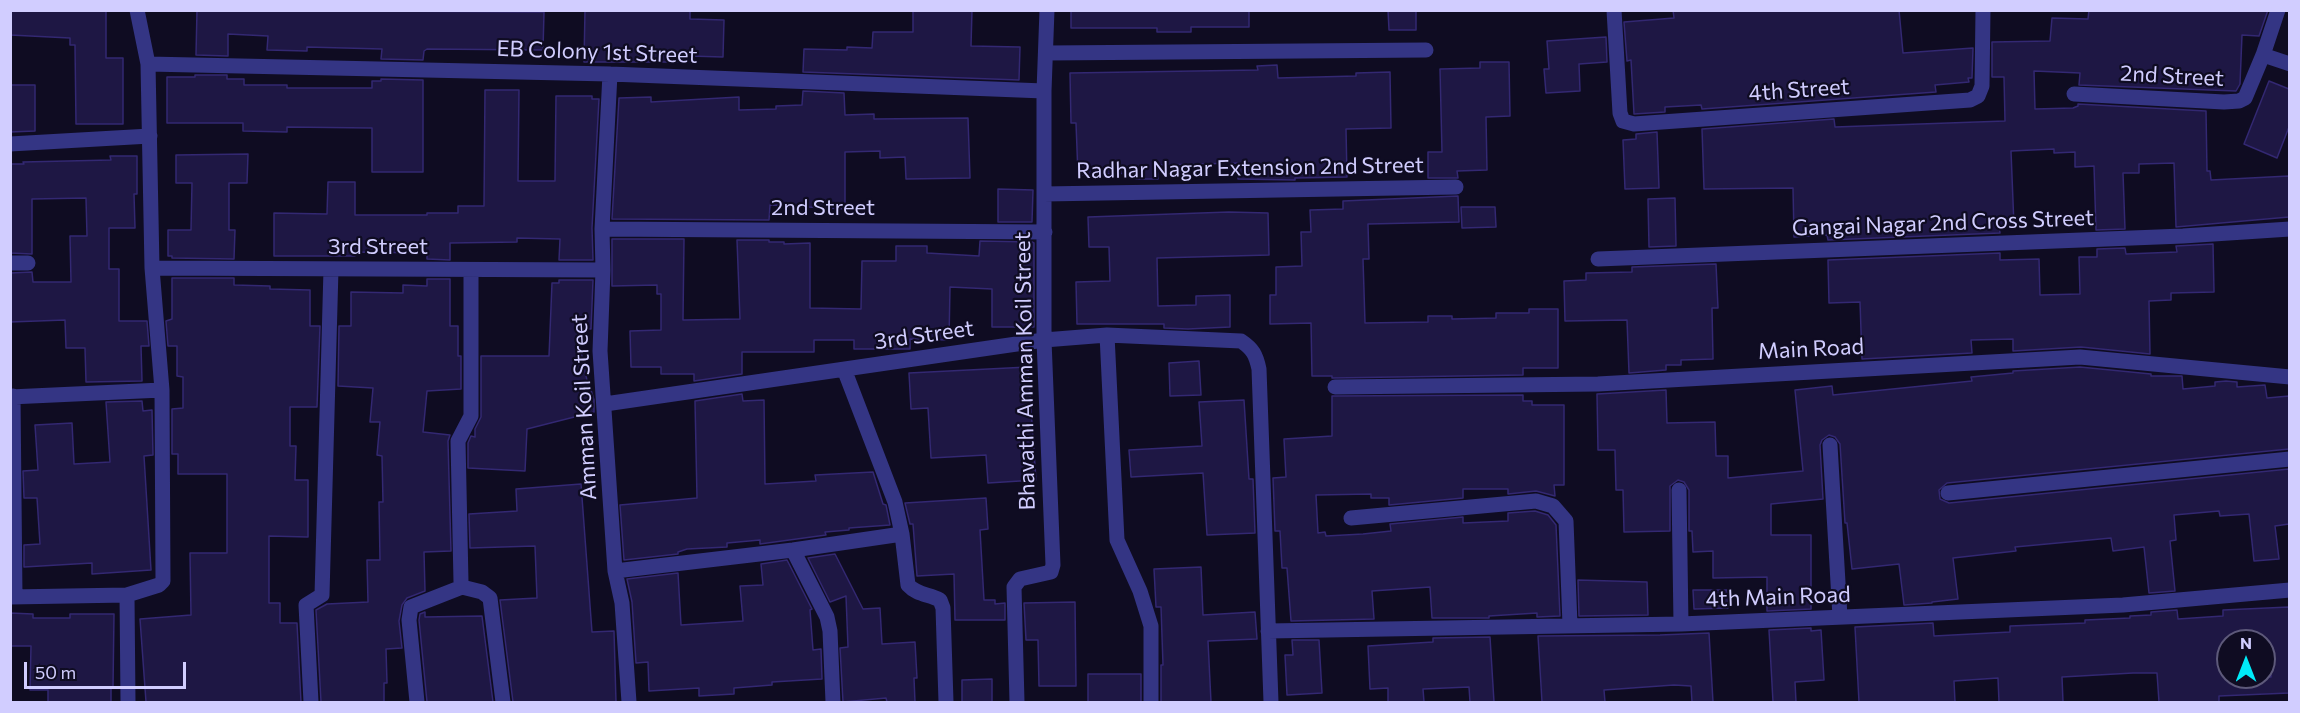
<!DOCTYPE html>
<html>
<head>
<meta charset="utf-8">
<style>
	body { margin:0 }
	#map { position:relative; width:2300px; height:713px; overflow:hidden; background:#0f0c22; font-family:Commissioner,sans-serif }
	canvas { display:block }
	.frame { position:absolute; inset:0; border:12px solid #d1cdff; pointer-events:none }
	.north { position:absolute; left:2216px; top:629px; width:60px; height:60px; box-sizing:border-box; background:#0f0c22; border:2px solid #5d597a; border-radius:50%; rotate:0deg; font-size:16px; font-weight:700; line-height:24px; text-align:center; color:#d1cdff }
	.north::after { content:''; display:block; margin:auto; width:21px; height:27px; background:#00ebf8; clip-path:polygon(50% 0,100% 100%,50% 72%,0 100%) }
	.scale { position:absolute; left:24px; top:662px; width:162px; height:27px; box-sizing:border-box; border:3px solid #d1cdff; border-top:0; padding-left:8px; font-size:18px; line-height:21px; white-space:nowrap; color:#d1cdff; -webkit-text-stroke:4px #0f0c22; paint-order:stroke }
</style>
</head>
<body>
<div id="map">
<canvas width="2300" height="713"></canvas>
<div class="frame"></div>
<div class="north">N</div>
<div class="scale">50 m</div>
</div>
<script>
const g = document.querySelector('canvas').getContext('2d');
g.lineJoin = 'round';
function fillPath(path, color) { g.fillStyle = color; g.fill(path, 'evenodd'); }
function strokePath(path, color, width, dash) { g.strokeStyle = color; g.lineWidth = width; g.lineCap = dash ? 'butt' : 'round'; g.setLineDash(dash || []); g.stroke(path); }
function drawText(font, color, halo, rows, align = 'center') {
  g.font = font + ' Commissioner,sans-serif'; g.lineWidth = 4.5; g.setLineDash([]); g.textBaseline = 'middle'; g.strokeStyle = halo; g.fillStyle = color; for (const [text, x, y, turn = 0] of rows) {
    g.save(); g.translate(x, y); g.rotate((+turn || 0) * Math.PI / 180); g.textAlign = isNaN(turn) ? turn : align; if (halo) g.strokeText(text, 0, 0); g.fillText(text, 0, 0); g.restore();
  }
}
const building = new Path2D(`
	M10,10H106V58H123V124H76L75,45H70V38L10,35Z
	M197,10L544,12L543,50L427,49L424,51L423,60L381,59L382,49L307,47V51L267,50L268,36L228,34V56L196,55Z
	M585,10L690,11V19L724,20L723,57L689,56V62H584Z
	M913,10H972L971,46L1020,47L1019,80L803,72L804,49L847,50V47L872,48L873,32H913Z
	M1071,10H1249V27H1191V32H1157V28H1071Z
	M1388,10H1416V30H1389Z
	M1673,10H1899L1903,53L1973,48L1972,78H1968L1969,82L1935,85L1936,92L1702,109L1701,105L1665,107V112L1634,114L1631,60L1627,61L1624,22L1674,18Z
	M2089,10H2268L2259,36L2242,35L2240,84L2236,91L2079,85L2080,73L2034,71L2035,109L2073,108L2078,106V104L2206,111L2207,171H2210L2211,180L2289,176V217L2176,227L2174,163L2139,164V173H2123L2125,229L2096,230L2094,166L2075,167V152L2054,153V149L2011,151L2014,226H1999L2000,233L1828,240L1827,235L1794,237L1793,188L1704,189L1702,129L1834,119L1835,127L2005,121L2004,77H1992V42L2050,41L2052,18L2088,19Z
	M1606,37L1607,62L1579,64L1580,91L1546,93L1544,69H1549L1547,41Z
	M1480,62H1509L1510,116L1486,117L1487,170L1457,171L1458,178H1428V152H1442L1440,69L1480,68Z
	M1277,65L1278,78L1356,76V73L1390,72L1391,128L1346,129L1347,177L1295,178V180L1238,179V163L1157,165L1158,179H1136V173L1078,175L1076,123H1071L1070,73L1258,70L1257,66Z
	M195,75H227V79H244V85H287V88H372V81H381V79L423,80V172H372V128L287,127V132L243,131V123H167V77H195Z
	M2269,81L2289,89V127L2277,158L2244,144Z
	M10,85H35V131L10,132Z
	M485,90H519L518,181H555L556,96H592V99H599L592,228L593,260H559L560,239L517,238V242L450,243V260L427,259V253L355,252V256H274V213L327,214L328,182H355V215H427V213H458V206H484Z
	M803,91L844,93L845,115L874,114V119L968,118L970,178L906,179L905,157L880,158V151L845,152V209L770,205L769,220L612,219L619,98L651,97V102L739,97V110L776,109V106L802,105Z
	M1657,132L1659,188L1625,189L1623,140L1636,139V134Z
	M248,154L247,183H229V230H235L234,259L172,258V256H168V230H191L192,183H176V155Z
	M110,156H137V194H134L135,228H109V269H119V321H147L149,346H141L142,381L86,382L85,348H66L65,320L10,322V273L32,272L33,282H71L70,236H87L86,198L32,199V254L10,253V164H24L23,162L111,160Z
	M998,189L1033,190L1032,222H998Z
	M1458,196L1459,222L1368,224L1369,259H1363L1365,323L1428,322V316H1452V319L1496,318V313H1529V309H1558V368H1523V375L1332,378V376H1312L1311,323L1270,324V295H1276V267L1302,266L1301,232H1311L1310,210L1343,209V201Z
	M1675,198L1676,246L1649,247L1648,199Z
	M1461,207H1495L1496,227L1462,228Z
	M1229,212L1268,213L1269,255L1157,258L1158,306L1196,305V296L1230,295V327L1188,329L1164,328V324H1077L1076,282L1110,281L1109,247H1089L1088,217Z
	M612,239H684L683,320L740,319L737,240H769V242H784V244L810,243V308L861,309L862,261H896V246H927V253L979,256L980,241L1032,242L1034,243V327H992V289L950,287L949,340L910,339V349H854V340H814V352H742V374L694,381V374H661V367H631L630,331L661,330V294H657V285L612,286Z
	M2213,244L2214,292L2171,293V300L2149,301L2150,354L2081,347L2013,351V339L1971,340L1972,353L1862,359L1860,302L1829,303L1828,260L2000,253V260L2039,259L2040,295L2080,294L2079,257H2097V249L2125,248L2126,254L2177,252L2176,246Z
	M1716,264L1718,308H1712L1713,359L1681,360V365H1666V370L1629,373L1627,320L1565,321L1564,281L1586,280V273L1632,272V267Z
	M172,278H234V285L270,286V289L310,290V326H320L317,407H290V446H296L295,480H308V537L269,536V603H280V623H297L301,702H146L140,619L191,615L190,553H227V474H178V454H172V409L183,408V377L177,376V346H168L166,321L172,319Z
	M427,279H450V326H458V356H461V389L427,391L423,432L450,435L448,441L451,551L424,552L425,591L407,598L402,605L399,621L402,648L386,649L387,683H384V702H321L316,610L327,604L368,602L367,560H380L379,502H383L382,456L377,455L380,422H370L373,388L338,386L339,326H351V292L403,293V285L427,286Z
	M559,280H593L591,329L576,328L589,390H591L594,400V412L527,429L525,471L468,468V443L471,436L475,437V429L481,417V356H549L552,283H559Z
	M1199,361L1201,395L1170,396L1169,363Z
	M1028,367L1036,480L988,483L986,455L931,458L928,408L911,409L909,373Z
	M2080,367L2151,374V376H2182L2183,389L2215,386V382L2226,381L2237,382V387L2265,385L2267,398L2289,396V449L1947,483L1939,490L1940,499L1949,503L2289,469V524L2275,526L2279,559L2254,561L2249,514L2220,516L2219,511L2174,515L2176,540L2170,541L2175,591L2149,593L2144,547L2113,551L2111,538L2015,547L2016,551L1953,558L1958,599L1932,602V603L1904,605L1899,564L1852,569L1847,523H1845L1840,444L1835,437L1829,435L1822,440L1820,445L1823,499L1771,504V535H1811V609L1767,611V577L1713,578V551L1693,552L1692,531H1689V490L1684,482L1678,480L1670,486V531L1624,532L1623,490H1616L1615,450H1598L1597,394L1666,390L1667,423L1715,422L1716,456H1728V478L1803,471L1795,390L1832,386L1833,395L1972,381L1971,377L2013,373V371Z
	M742,394L743,401L764,400L765,484L816,481L815,475L873,472L883,504L886,505L890,525L849,528V530L825,532L826,535L760,544V540L727,543V547L687,549L678,552V554L624,560L620,505L697,498L695,401Z
	M1523,395V401H1532V405H1564V485H1554L1555,496L1536,491L1508,494V489H1463V498L1389,505V498H1371V494L1316,495L1318,533L1325,532L1326,536L1363,534L1391,531L1390,524L1463,517V523L1508,521V513L1535,511L1548,515L1556,525L1560,616L1537,617V613L1489,616V618H1432L1430,587L1372,591L1374,619L1291,621L1287,568H1282L1280,531H1275L1273,478L1286,477L1284,439L1332,436V396Z
	M1244,400L1249,479H1253L1255,533L1207,535L1203,473L1131,477L1129,450L1202,446L1199,402Z
	M142,401L143,411L152,410L153,455L144,456L151,570L92,574V563L24,567V545L40,544L37,498H24L23,471L38,470L35,425L72,423L74,464L110,462L106,402Z
	M581,484L592,632L614,631L616,702H513L500,600L537,598L535,546L470,548L469,514L517,511L516,489Z
	M986,498L988,529L980,530L984,600H995V604L1005,603V620H955L954,574L917,576L913,524H910L905,503Z
	M835,554L863,609L880,608L882,644L915,642L917,678H914L915,702H887L886,698L843,702L840,648L848,647L846,596L830,602L808,558Z
	M787,560L812,609L810,610L813,650L821,649L822,679L772,682V685L734,688V694L699,696V688L649,691L648,662L636,663L632,602L627,579L678,573L681,625L743,621L740,586L763,585L761,564Z
	M1201,567L1203,615L1255,612L1257,639L1208,641L1211,702H1161V665H1163L1161,607H1156L1154,569Z
	M1578,580L1647,582L1648,615L1579,616Z
	M1693,590H1727L1728,608L1694,609Z
	M1075,602L1076,686H1039L1038,640H1026L1024,603Z
	M2289,607V693L2219,696V702H2159L2157,673H2133L2062,677L2063,702H1999L1998,678L1954,681L1955,702H1859L1855,627L1933,623L1934,636L2010,632V626L2085,623V620L2130,618V616L2151,615V612L2177,610L2178,619L2223,616V610ZM2228,641H2269L2271,677H2228Z
	M425,612V617L482,616L493,702H427L419,620L420,614Z
	M10,613L33,614V618H70V614H114L113,688H111V702H48V690H30L31,646H10Z
	M1811,628V631L1821,630L1824,680L1795,682L1796,702H1773L1769,630Z
	M1709,633L1713,702H1692L1691,686L1674,685L1604,690L1605,702H1542L1538,636L1660,635Z
	M1490,637L1494,702H1470L1469,687L1423,689L1424,702H1388V688L1370,689L1368,646L1433,642V638Z
	M1292,640H1319L1322,693L1287,695L1285,655H1293Z
	M1088,674H1141V702H1088Z
	M992,679V702H962V680Z`);
fillPath(building, '#1e1744');
strokePath(building, '#332872', 1.5);
strokePath(new Path2D(`
	M1614,10L1620,113L1623,121L1634,124L1970,100L1978,96L1982,86L1983,10
	M1047,53L1426,50
	M2263,55L2290,64
	M148,64L610,74L1044,91
	M610,74L602,229L603,270L600,351L615,571L622,603L629,702
	M2074,94L2224,102L2239,101L2245,98L2263,55L2278,10
	M10,144L150,136
	M1044,194L1456,187
	M602,229L1045,232
	M1598,259L2183,236L2290,229
	M10,263H28
	M152,268L603,270
	M471,270V416L458,441L461,582L462,587L482,592L490,598L503,702
	M1107,335L1117,540L1140,591L1151,626V702
	M844,369L895,502L902,534L908,585C917,595 929,594 940,600L943,608L946,702
	M1335,387L1598,384L2080,357L2290,377
	M13,396L15,597
	M10,397L162,390
	M605,404L1044,340L1107,335L1241,341C1253,349 1256,355 1259,369L1271,702
	M1830,445L1840,617
	M1679,490L1681,624
	M1948,493L2290,459
	M1351,518L1536,501L1553,506L1566,521L1570,625
	M793,550L827,617L830,631L833,702
	M615,571L793,550L902,534
	M127,595L128,702
	M10,597L127,595L159,585L163,581L162,390L152,268L148,64L137,10
	M1268,631L1681,624L2123,605L2290,590
	M311,702L306,605L322,595L331,269
	M417,702L409,620L411,607L462,587
	M1017,702L1014,587L1020,579L1051,572L1053,565L1044,340V91L1047,10`), '#343584', 15);
drawText('22px', '#d1cdff', '#0f0c22', [
	["EB Colony 1st Street",597,52,2],
	["2nd Street",2172,76,3],
	["4th Street",1799,90,-4],
	["Radhar Nagar Extension 2nd Street",1250,168,-1],
	["2nd Street",823,208],
	["Gangai Nagar 2nd Cross Street",1943,223,-2],
	["3rd Street",378,247],
	["3rd Street",924,335,-8],
	["Main Road",1811,349,-3],
	["Bhavathi Amman Koil Street",1025,371,-91],
	["Amman Koil Street",584,407,-93],
	["4th Main Road",1778,597,-2]
]);
</script>
</body>
</html>
